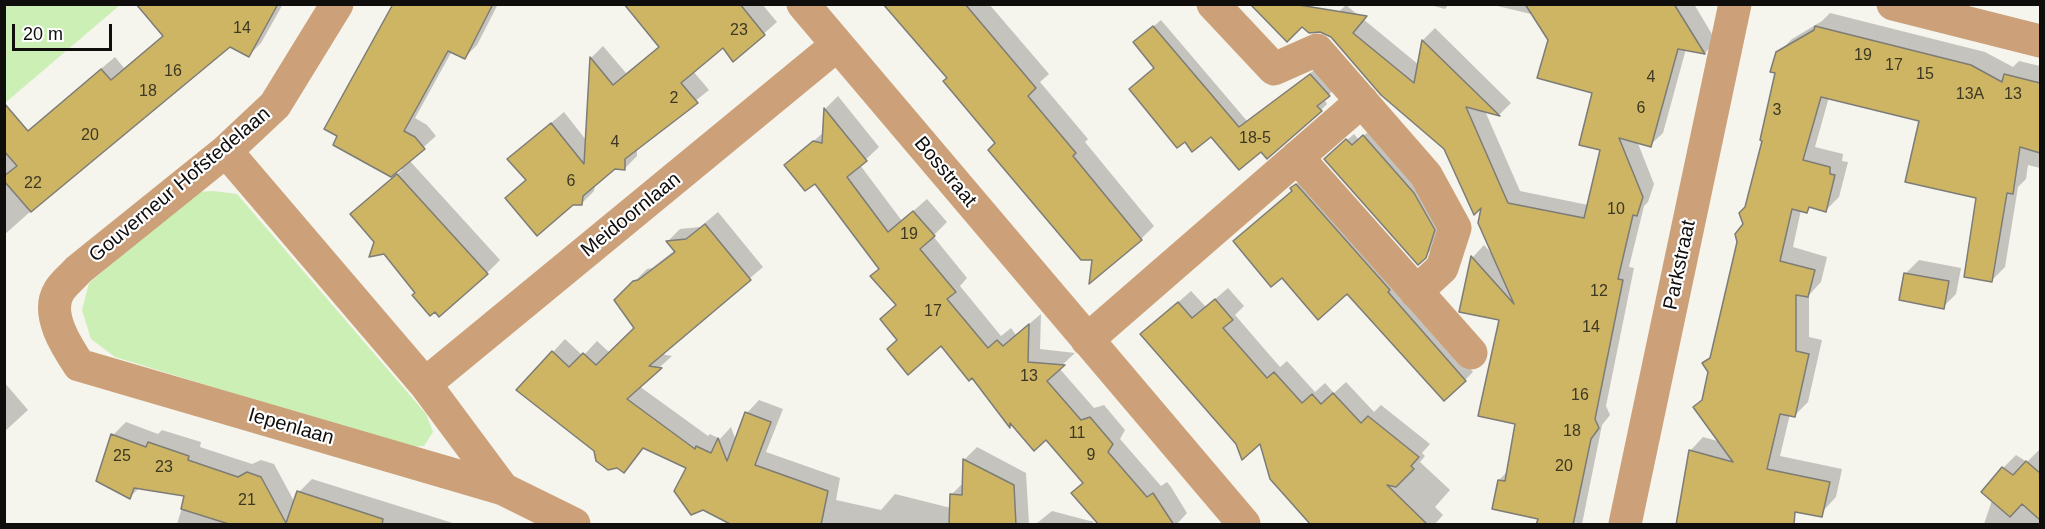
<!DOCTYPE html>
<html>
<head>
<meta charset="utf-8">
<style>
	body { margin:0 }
	#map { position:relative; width:2045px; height:529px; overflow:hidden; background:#f5f4ed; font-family:Helvetica,sans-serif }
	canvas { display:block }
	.frame { position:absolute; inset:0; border:6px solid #0f0e0c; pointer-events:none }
	.scale { position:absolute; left:12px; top:24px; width:100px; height:27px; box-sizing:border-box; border:3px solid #0f0e0c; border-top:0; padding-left:8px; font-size:18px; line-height:21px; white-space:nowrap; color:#0f0e0c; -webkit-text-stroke:4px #fff; paint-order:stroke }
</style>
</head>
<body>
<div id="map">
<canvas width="2045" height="529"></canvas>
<div class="frame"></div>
<div class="scale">20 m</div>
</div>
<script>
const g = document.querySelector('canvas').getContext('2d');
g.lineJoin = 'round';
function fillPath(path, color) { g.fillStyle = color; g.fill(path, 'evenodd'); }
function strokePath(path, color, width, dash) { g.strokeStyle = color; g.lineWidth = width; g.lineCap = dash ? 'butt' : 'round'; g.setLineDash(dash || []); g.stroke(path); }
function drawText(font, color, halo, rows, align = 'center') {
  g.font = font + ' Helvetica,sans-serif'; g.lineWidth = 4.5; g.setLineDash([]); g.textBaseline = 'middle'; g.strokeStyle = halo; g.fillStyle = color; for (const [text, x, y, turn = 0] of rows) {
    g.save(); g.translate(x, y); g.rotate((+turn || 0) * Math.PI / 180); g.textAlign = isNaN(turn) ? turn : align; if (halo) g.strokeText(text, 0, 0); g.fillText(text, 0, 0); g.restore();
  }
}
fillPath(new Path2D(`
	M5,4H120V5L5,103Z
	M213,191L237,194L426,414L433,432L424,446L408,447L115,357L91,339L82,310L89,283L197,192Z`), '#ccefb5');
fillPath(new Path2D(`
	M188,4H283L261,43L249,55L230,45L67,179L4,235V150L115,57L124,68L164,35Z
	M394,4H498L477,45L464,58L452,51L415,118L427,125L436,136L409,160L500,260L487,273L376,242L352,214L402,170Z
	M626,4H762L777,22L734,60L723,46L693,71L709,90L637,148V156L624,169L615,168L595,184L594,191L581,204L507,198L527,179L509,159L564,112L586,140L591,58L603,46L626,73L660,46Z
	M885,4H989L1049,74L1040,82L1088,139L1085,142L1154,226L1141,239L1094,259L997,143L948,78Z
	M1426,4H1449L1445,9Z
	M1489,4H1694L1716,41L1705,53L1686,49L1663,133L1650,145L1637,141L1654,184L1648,202L1644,206L1629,267L1634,268L1606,406L1610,415L1602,425L1582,524H1538L1539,518L1499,480L1508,471L1516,423L1500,319L1461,311L1473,257L1484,245L1493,255L1483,204L1446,148L1334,16L1346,5L1419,65L1423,40L1435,28L1511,103L1500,114L1485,111L1520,191L1588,205L1601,149L1594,92L1550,40L1535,15Z
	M1830,13L1985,52L2013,67L2019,61L2040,66V168L2028,165L2026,179L2018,187L2005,267L1992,280L1978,197L1921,120L1829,97L1815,147L1843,154L1842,161L1848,162L1839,197L1826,210L1811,207L1807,211L1801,210L1793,247L1827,257L1821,282L1809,295V337L1822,340L1808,402L1795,415L1790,414L1780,456L1842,469L1836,497L1823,511L1755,498L1750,524H1676L1690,451L1703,437L1721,442L1695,407L1704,398L1709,372L1704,363L1712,356L1744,225L1777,72L1778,53L1792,39L1822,21Z
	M1161,20L1247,121L1317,68L1335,89L1324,99L1327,104L1321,110L1261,150L1156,67L1142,36Z
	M838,96L879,147L860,165L902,221L927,199L947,222L933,236L967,278L960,286L1001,336L1011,328L1016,335L1041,314L1040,349L1075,353L1059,368L1094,408L1104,405L1125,430L1120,439L1161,486L1167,482L1171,487L1187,513L1177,524H1101L1084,482L1047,438L1012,423L1010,425L972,376L941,344L899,340L897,304L880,268L815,182L786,165L824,132L826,108Z
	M1371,129L1421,186L1441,222L1432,249L1418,263L1333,152L1354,134L1359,140Z
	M1305,176L1473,372L1465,380L1292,188Z
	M718,212L763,267L661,354L672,356L639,386L708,436L710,434L720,439L731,427L736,441L747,413L759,400L783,409L766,452L840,478L836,500L881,510L895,494L951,508V495L963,483L964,460L977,447L1026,473L1029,524H735L688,467L645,447L624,471L518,390L565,339L583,356L597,341L610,353L636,328L616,300L647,269L652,268L675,250L668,241L680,229L700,227Z
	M1919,260L1961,268L1956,294L1943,307L1901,299L1906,273Z
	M1228,288L1244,306L1235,315L1280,367L1287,361L1315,392L1325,383L1334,393L1346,382L1374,412L1381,405L1430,444L1422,453L1425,456L1420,462L1450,490L1435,507L1443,515L1435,524H1313L1261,442L1237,443L1142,334L1191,291L1206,307Z
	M4,382L28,410L4,432Z
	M126,422L158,434L162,430L201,442L200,447L252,464L261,460L274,464L295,503L299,492L312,479L456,524H177L186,495L139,488L130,497L113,435Z
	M2040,449V524H1984L2003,468L2016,455L2027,462Z
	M1052,511L1094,522L1092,524H1036Z`), '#0003');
const building = new Path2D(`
	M136,4H278L249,57L230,47L31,212L4,181V176L17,166L4,151V103L28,131L101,69L111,80L163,36Z
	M393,4H493L465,59L448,51L404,131L415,137L425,149L391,177L333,145L337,136L324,129Z
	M624,4H740L765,35L733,62L723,48L681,83L698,103L625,159V170L615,169L583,196L582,205H573L537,236L505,198L526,180L507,159L551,123L584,164L590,57L613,85L659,47Z
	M883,4H965L1036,88L1028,96L1076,153L1073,156L1142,240L1089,284L1092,260H1081L988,150L995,143L943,81L947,78Z
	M1250,4H1293L1367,16L1353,33L1414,83L1422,40L1500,116L1466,107L1508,203L1584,218L1600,150L1579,145L1592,93L1537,78L1548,40L1525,4H1674L1705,54L1678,49L1651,147L1619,138L1643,197L1637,216L1633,215L1618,279L1623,280L1595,419L1599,428L1591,439L1573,525H1536L1538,519L1492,509L1498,480L1505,481L1515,424L1478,416L1499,320L1459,312L1471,256L1514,304L1478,223L1481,208L1474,215L1444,149L1381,95L1331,37L1320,32L1309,33L1302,27L1287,42Z
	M1153,26L1239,127L1310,74L1330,96L1317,106L1322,111L1267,159L1261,152L1239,170L1211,137L1192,152L1185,142L1177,148L1129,89L1154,68L1133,42Z
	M1815,26L1971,65L2002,82L2004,74L2040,83V153L2020,147L2013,194L2007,193L1992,282L1964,277L1976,198L1905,182L1919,121L1821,97L1803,160L1830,167V174L1835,175L1826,212L1809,207L1807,213L1792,209L1780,261L1815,270L1808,297L1796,295V351L1809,354L1795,417L1780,414L1767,469L1830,482L1822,517L1795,512L1794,525H1676L1689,450L1733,462L1693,407L1702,400L1708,372L1702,363L1710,358L1737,242L1735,234L1743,224L1739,213L1745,207L1762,141L1760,140L1775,73L1770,72L1776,52L1814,30Z
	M824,108L867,161L847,177L888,232L913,211L935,236L920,249L956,292L947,299L988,348L997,340L1003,346L1029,324L1028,362L1065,365L1047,381L1081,420L1090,417L1113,444L1108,452L1147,497L1153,493L1174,525H1099L1071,493L1083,483L1046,440L1034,451L1010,423V428L972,378L969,381L941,346L908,375L887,349L897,340L880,319L896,305L870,276L879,269L815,184L805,191L784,165L813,141L822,143Z
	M1363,135L1414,193L1435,230L1426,258L1418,265L1324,159L1346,139L1352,145Z
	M397,174L488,274L439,317L435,312L430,316L412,295L415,293L384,254L369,257L374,242L350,214Z
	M1296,184L1390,290L1388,292L1466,381L1444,401L1347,294L1318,320L1282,278L1271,287L1233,241L1292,191L1290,188Z
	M705,224L751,280L649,366L662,368L627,399L695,449L696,446L711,453L718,438L727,461L745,412L771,422L755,465L828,491L821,525H732L703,510L691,515L674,491L686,468L643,448L624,473L617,468L608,470L596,461L594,451L516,390L552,351L569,367L583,353L596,365L634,328L614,300L633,281L638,280L675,252L666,241L686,239Z
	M1904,273L1949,281L1944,309L1899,300Z
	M1215,299L1233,320L1223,328L1267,378L1274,372L1302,403L1312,394L1321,404L1333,393L1361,423L1368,416L1419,457L1411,466L1414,469L1396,487L1387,485L1428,525H1311L1270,479L1260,444L1242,460L1236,444L1140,334L1178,302L1192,318Z
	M111,434L146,447L148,442L189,456L188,460L238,477L247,472L261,477L286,523L297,491L383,519L382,525H232L181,509L184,496L134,488L130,499L96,481Z
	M963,459L1014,485L1016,525H949L950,494L962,495Z
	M2026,461L2040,473V520L2022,504L2010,517L1981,492L2002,467L2013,475Z`);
fillPath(building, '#cdb564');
strokePath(building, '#7d7c76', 1.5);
strokePath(new Path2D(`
	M337,4L275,105L226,151L78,270C72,277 63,284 59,291C45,314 67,347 79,365L503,489L574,524
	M803,4L1244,524
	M1213,4L1274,69L1317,50L1426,175L1455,228L1442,268L1416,292
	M1893,4L2040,41
	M226,151L425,384L503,489
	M1297,157L1471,353
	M1087,340L1362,101
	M425,384L837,45
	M1625,524L1735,4`), '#cca079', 33);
drawText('16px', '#3e3822', null, [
	["14",242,29],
	["23",739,31],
	["19",1863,56],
	["17",1894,66],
	["16",173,72],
	["15",1925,75],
	["4",1651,78],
	["18",148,92],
	["13A",1970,95],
	["13",2013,95],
	["2",674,99],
	["6",1641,109],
	["3",1777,111],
	["20",90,136],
	["18-5",1255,139],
	["4",615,143],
	["6",571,182],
	["22",33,184],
	["10",1616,210],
	["19",909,235],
	["12",1599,292],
	["17",933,312],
	["14",1591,328],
	["13",1029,377],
	["16",1580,396],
	["18",1572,432],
	["11",1077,434],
	["9",1091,456],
	["25",122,457],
	["20",1564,467],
	["23",164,468],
	["21",247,501]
]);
drawText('20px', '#0f0e0c', '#fff', [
	["Bosstraat",945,172,50],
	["Gouverneur Hofstedelaan",180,185,-40],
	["Meidoornlaan",631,215,-39],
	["Parkstraat",1680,265,-78],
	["Iepenlaan",291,427,16]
]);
</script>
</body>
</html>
